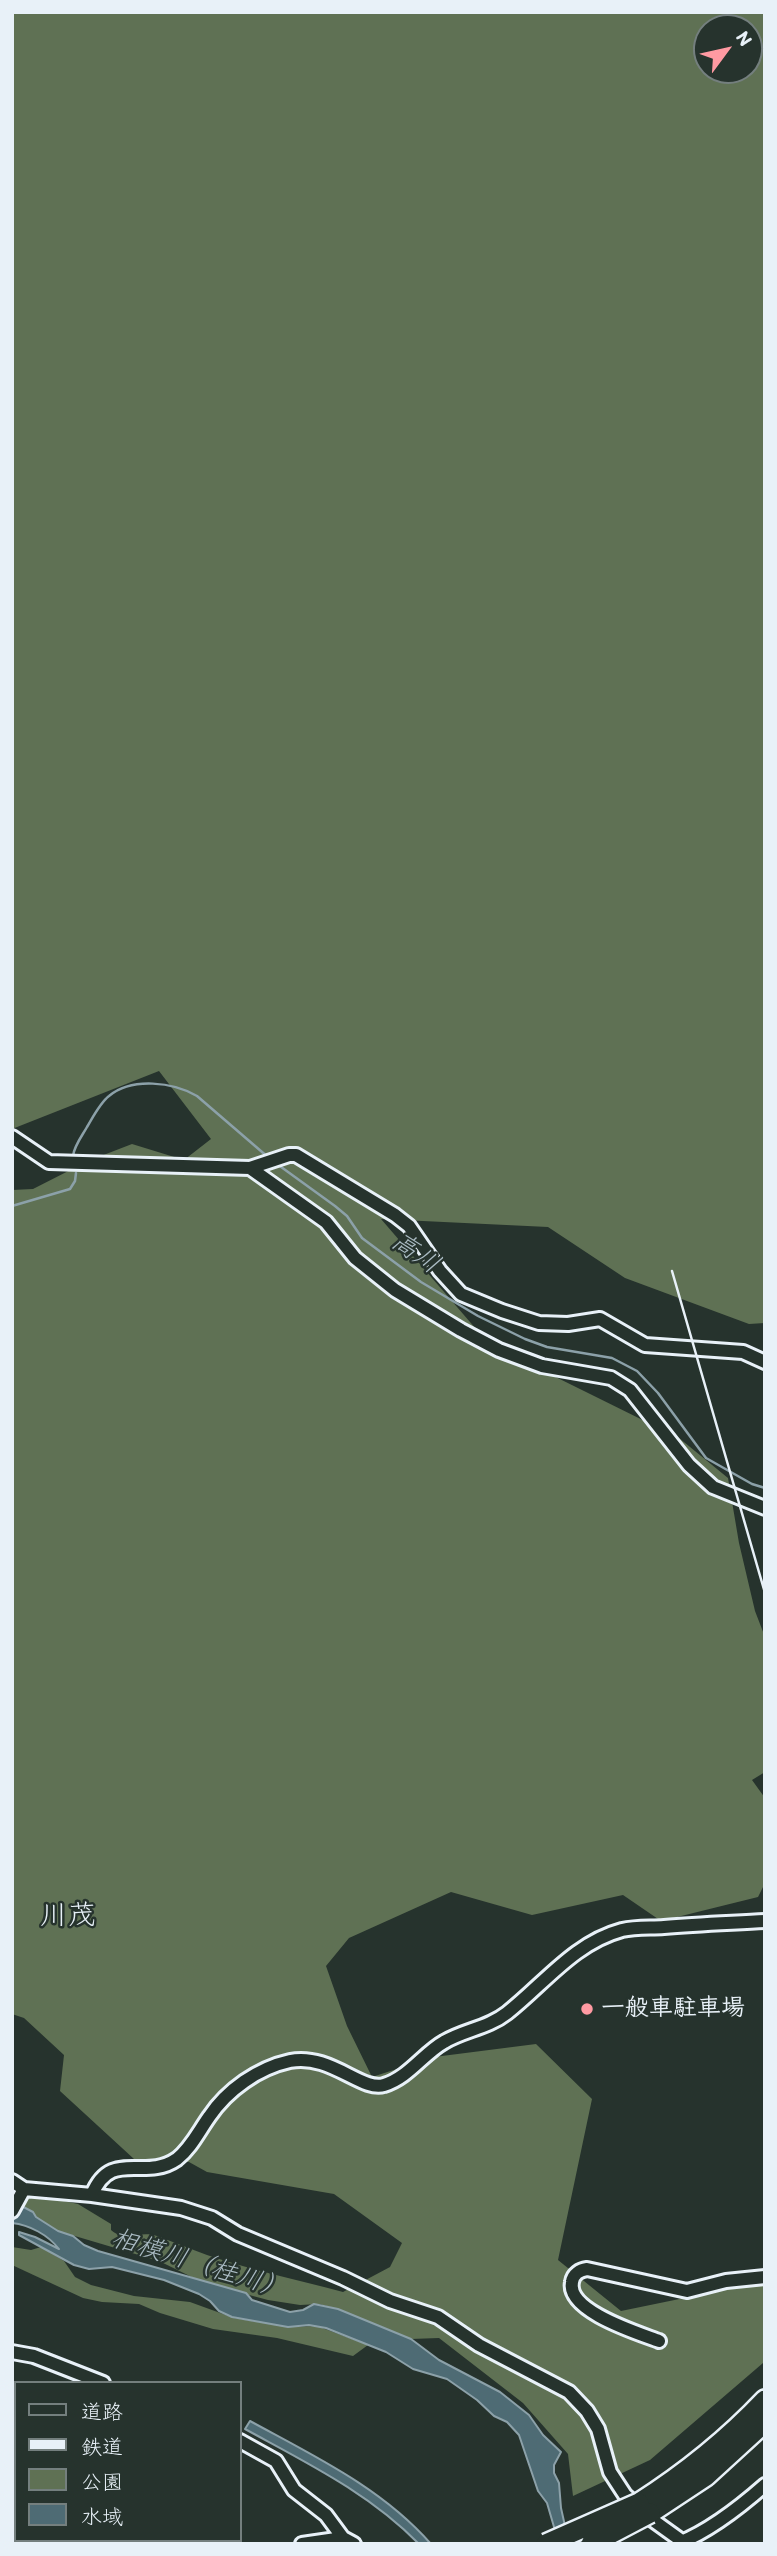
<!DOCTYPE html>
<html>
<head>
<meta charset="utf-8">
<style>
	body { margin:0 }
	#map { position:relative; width:777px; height:2556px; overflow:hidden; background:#26332d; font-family:Itim,"Klee One",sans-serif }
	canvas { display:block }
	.frame { position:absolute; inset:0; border:14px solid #e8f1f8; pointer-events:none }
	.legend { position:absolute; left:14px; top:2381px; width:228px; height:161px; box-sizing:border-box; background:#26332d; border:2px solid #747f7e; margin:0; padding:9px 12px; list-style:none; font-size:21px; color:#e8f1f8 }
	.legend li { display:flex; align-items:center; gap:14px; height:35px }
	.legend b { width:35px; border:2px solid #747f7e }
	.north { position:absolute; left:693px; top:14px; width:70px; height:70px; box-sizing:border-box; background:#26332d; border:2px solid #747f7e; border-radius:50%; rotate:57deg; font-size:19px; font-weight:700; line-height:28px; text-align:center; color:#e8f1f8 }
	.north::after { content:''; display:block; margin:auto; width:24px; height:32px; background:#ff9aa2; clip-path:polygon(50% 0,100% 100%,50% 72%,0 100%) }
</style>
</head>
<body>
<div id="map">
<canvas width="777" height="2556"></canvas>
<div class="frame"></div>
<ul class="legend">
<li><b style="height:9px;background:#26332d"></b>道路</li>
<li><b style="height:9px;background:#e8f1f8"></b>鉄道</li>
<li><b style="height:19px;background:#5f7154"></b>公園</li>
<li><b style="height:19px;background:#4e6b74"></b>水域</li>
</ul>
<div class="north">N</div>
</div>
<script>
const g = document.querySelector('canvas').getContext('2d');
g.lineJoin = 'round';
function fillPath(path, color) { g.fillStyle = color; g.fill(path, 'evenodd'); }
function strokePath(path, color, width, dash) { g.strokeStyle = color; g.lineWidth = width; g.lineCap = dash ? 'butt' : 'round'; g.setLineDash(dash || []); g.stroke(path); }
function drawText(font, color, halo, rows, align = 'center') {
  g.font = font + ' Itim,"Klee One",sans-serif'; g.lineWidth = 5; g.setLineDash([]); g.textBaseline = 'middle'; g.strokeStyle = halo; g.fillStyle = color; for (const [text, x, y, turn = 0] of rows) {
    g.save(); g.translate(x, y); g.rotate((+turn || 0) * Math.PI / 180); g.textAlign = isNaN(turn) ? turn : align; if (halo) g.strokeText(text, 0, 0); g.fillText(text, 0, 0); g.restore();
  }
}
fillPath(new Path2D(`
	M12,12H765V1323L749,1324L625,1278L548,1227L381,1219L489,1344L679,1438L728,1478L739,1543L755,1611L765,1637V1772L752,1780L765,1798V1883L758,1897L661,1921L623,1895L532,1915L451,1892L349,1938L326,1966L347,2026L372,2077L434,2057L536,2044L592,2099L558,2260L621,2311L728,2289L765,2273L763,2363L650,2460L573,2496L568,2454L523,2403L439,2338L411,2339L338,2309L319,2304L300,2305L268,2300L204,2283L159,2261L58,2231L36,2217L33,2212L12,2201V2188L17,2191L78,2204L111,2224V2230C124,2242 141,2230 157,2236C174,2242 190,2249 207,2255C252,2270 298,2280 343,2292L390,2267L402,2243L334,2194L207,2172L189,2162L134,2159L60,2091L64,2055L24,2018L12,2014V1190L33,1189L88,1161L132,1144L184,1160L211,1139L159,1071L12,1129ZM707,28H749V70H707Z
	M12,2247L31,2250L41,2247L64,2261L75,2277L91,2285L134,2296L190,2302L234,2318L288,2327L317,2326L368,2345L353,2356L277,2338L213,2329L160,2313L139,2304L102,2302L83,2298L12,2265Z`), '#5f7154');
const water = new Path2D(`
	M12,2201L33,2212L36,2217L58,2231L73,2236L84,2245L98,2251L246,2293L252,2300L290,2312L303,2310L314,2304L338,2309L411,2339L439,2360L500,2392L529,2415L543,2435L561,2452L554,2465V2473L559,2483L561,2508L569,2544H559L547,2503L538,2491L519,2435L507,2422L494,2416L477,2400L447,2379L413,2369L386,2352L326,2328L309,2325L288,2327L232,2317L219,2311L210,2301L199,2294L164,2280L112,2267L89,2269L74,2265L19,2235V2232L35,2237L59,2249C48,2235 30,2225 12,2223Z
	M250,2421C314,2456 382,2488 431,2544H419C369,2493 307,2463 245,2429Z`);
fillPath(water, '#4e6b74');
strokePath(water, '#8ca1a9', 2);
strokePath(new Path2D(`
	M73,1156C74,1146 82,1136 87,1127C93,1117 100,1103 109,1096C132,1077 173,1082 197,1096L269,1158
	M277,1164L335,1206L347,1216L362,1238L421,1282L478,1316L525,1339L547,1347L612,1358L637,1371L658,1393L706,1458L752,1484L765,1488
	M12,1206L70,1189L75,1181L76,1173`), '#8ca1a9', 2.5);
const minor = new Path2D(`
	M12,1137L49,1162L250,1168L326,1222L355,1258L395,1290L461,1330L499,1350L542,1366L611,1378L630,1390L689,1465L713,1487L765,1508
	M250,1168L289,1155H296L395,1215L409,1226L440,1271L461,1294L502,1311L539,1323L568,1324L600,1319L645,1345L743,1352L765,1362
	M12,2181L24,2189L92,2195L181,2208L212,2218L238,2234L343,2278L390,2301L438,2317L479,2345L569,2392L587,2411L598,2429L610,2472L625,2495L654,2521L686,2544
	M92,2195C111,2148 144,2182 177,2159C191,2148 199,2131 209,2117C227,2090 258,2068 290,2061C330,2053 362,2092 384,2085C408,2078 424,2053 444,2042C464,2030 488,2028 507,2013C544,1984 574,1943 622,1930C636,1927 650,1928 664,1927C698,1924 731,1923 765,1921
	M12,2211L24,2189
	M659,2341C638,2333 566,2311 572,2282C573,2274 580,2270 587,2269L687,2291L726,2281L765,2277
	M12,2352L34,2356L103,2383
	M240,2441L276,2461L294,2490L326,2515L343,2538L354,2544
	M175,2540L205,2544
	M12,2543L16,2544
	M679,2543C709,2531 740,2507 765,2485
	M148,2544L159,2540
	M302,2544L343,2538`);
const highway = new Path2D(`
	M639,2503C686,2473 727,2440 765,2400
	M650,2513L706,2476L765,2422`);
strokePath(minor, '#e8f1f8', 18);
strokePath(highway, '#e8f1f8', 24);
strokePath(minor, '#26332d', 12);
strokePath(highway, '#26332d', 19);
strokePath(new Path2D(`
	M672,1271L765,1593`), '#e8f1f8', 2.5);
const highwayBridge = new Path2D(`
	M546,2544L639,2503
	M591,2544L650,2513`);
strokePath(highwayBridge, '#e8f1f8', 24, []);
strokePath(highwayBridge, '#26332d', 19);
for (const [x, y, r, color] of [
	[587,2009,7,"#ff9aa2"]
]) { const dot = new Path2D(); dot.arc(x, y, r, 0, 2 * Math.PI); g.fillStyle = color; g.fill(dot); strokePath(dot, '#26332d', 2.5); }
drawText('bold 24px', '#e8f1f8', '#26332d', [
	["一般車駐車場",601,2009]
], 'left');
drawText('italic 26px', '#aabbc3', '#26332d', [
	["高川",415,1254,35],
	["相模川（桂川）",199,2265,17]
]);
drawText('28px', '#e8f1f8', '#26332d', [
	["川茂",68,1917]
]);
</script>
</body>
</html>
